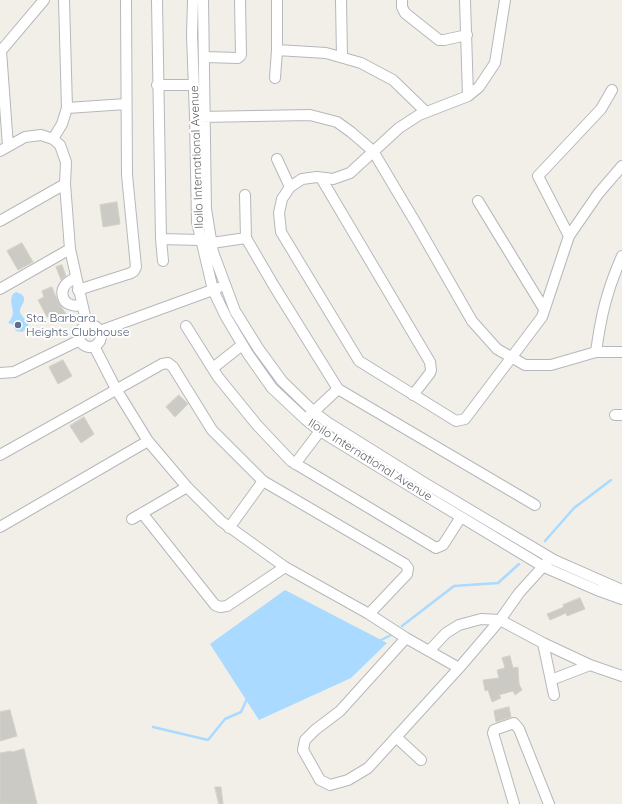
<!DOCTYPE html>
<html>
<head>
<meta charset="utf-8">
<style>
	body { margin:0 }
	canvas { display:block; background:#f1efe8 }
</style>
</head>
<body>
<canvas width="622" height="804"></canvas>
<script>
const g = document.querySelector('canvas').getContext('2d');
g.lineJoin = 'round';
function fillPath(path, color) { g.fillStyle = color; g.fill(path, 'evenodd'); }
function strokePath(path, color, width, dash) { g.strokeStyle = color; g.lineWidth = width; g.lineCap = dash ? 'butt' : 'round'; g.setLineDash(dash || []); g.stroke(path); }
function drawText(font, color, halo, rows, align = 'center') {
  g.font = font + ' Quicksand,sans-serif'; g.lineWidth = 4; g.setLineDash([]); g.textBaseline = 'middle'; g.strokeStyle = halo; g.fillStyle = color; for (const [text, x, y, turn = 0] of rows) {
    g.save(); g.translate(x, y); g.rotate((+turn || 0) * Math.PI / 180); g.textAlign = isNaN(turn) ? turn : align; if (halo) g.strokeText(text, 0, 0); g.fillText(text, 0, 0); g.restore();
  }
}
fillPath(new Path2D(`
	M16,292L21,294L24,297C25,303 21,305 20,310C19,319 38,323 22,332L16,331L12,324L8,323C19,311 7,305 13,294Z
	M285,590L387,643L351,678L259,720L210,644Z`), '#aadaff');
strokePath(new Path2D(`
	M545,541L574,508L611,480
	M402,626L454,586L498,583L519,564
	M379,641L391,635
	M153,727L208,740L225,719L241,712L247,699`), '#aadaff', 2.5);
const building = new Path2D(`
	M117,202L120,224L103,227L100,205Z
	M22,243L33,262L18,270L7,251Z
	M62,265L66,276L61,280L56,267Z
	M52,287L58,302L66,314L55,320L53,314L47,317L38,300L44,297L42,291Z
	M63,360L72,376L58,384L49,367Z
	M179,395L188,404L175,417L166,407Z
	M84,417L94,434L81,443L70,426Z
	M580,598L585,609L567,616L566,613L550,620L547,614L564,607L563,605Z
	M510,656L513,668L518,667L519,684L522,690L515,695L513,691L499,695L501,698L492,702L488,690L485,691L483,680L499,678L497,670L505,668L502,658Z
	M509,707L511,717L496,722L494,711Z
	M10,710L17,736L0,741V712Z
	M24,749L37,804H0V753L11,751V752Z
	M215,787H221L223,804H219Z`);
fillPath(building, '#cccac5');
strokePath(building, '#d6d1c6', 1);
const minor = new Path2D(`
	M157,0L161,239L163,261
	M193,0L192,35L195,117L197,222L213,290L226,317L248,354L272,388L305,419L320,431L413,488L544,567L597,590L622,599
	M203,0L206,209L213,252L235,311L258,348L282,381L314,412L327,422L423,482L554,560L622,590
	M277,0V50L326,53L361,63L393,80L426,112
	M341,0L342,57
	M402,0V7L405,13L439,40H444L467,35
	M465,0L468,96L419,115L399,128L350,173L333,179L317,177L302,179L290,187L282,199L279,213L281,232L359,361L456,421L465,419L542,317L569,236L598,194L622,166
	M1,51L8,146
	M0,52L44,0
	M205,57L238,58L241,55L240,0
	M275,78L277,50
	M157,85H194
	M468,96L479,87L495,63L505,0
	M67,108L126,104
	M200,117L310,115L337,122L351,132L373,151L417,225L472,321L497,349L525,365H551L596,352H622
	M53,139L62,124L67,108L64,0
	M0,151L25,137L41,135L53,139L60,145L66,162L65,184L70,249L87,325
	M277,159L290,187
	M321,178L430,362L431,370L430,373L413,395
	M245,195L246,238L274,286L338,389L535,505
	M478,201L544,309
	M0,221L65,184
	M569,236L538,176L601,109L612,90
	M161,239L200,240
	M212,243L246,238
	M76,278C68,281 60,287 63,297C64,301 66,303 69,304C73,306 78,306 82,306
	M0,289L70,249
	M78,290L131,273L134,271L136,267L127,175L126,0
	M79 336a11 11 0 1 1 22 0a11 11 0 1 1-22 0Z
	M186,326L218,377L257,425L291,461L436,548L443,545L461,517
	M100,331L218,288
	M94,346L116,389L148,441L187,487L221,521L285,567L369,614L406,638L459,668
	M596,352C601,315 607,290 622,256
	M213,368L242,345
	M0,373L14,372L80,340
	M615,415H622
	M309,416L338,389
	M0,455L162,364L168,363L173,367L212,430L263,481L405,564L408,568L407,574L369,614
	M295,464L320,431
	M142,513L215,605L220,607L227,606L285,567
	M132,519L187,487
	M0,527L148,441
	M229,528L263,481
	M406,638L340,711L315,730L305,740L303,750L320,780L330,785L348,780L368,768L459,668L500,620L519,593L548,561
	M543,643L554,695
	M429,651L446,633L459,625L481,619L500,620L543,643L590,665L622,676
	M551,680L590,665
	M396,737L421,760
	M514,804L493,733L494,730L514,723L519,729L549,804`);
strokePath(minor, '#b5b8bc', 12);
strokePath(minor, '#fff', 10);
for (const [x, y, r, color] of [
	[18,325,4,"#5c6f8a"]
]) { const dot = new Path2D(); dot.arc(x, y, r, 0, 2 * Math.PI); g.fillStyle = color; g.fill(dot); strokePath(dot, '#fff', 1.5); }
drawText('12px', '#5f6368', '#fff', [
	["Iloilo International Avenue",197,157,-92],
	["Iloilo International Avenue",370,460,32]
]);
drawText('12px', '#4e5e75', '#fff', [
	["Sta. Barbara",26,318],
	["Heights Clubhouse",26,332]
], 'left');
</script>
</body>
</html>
